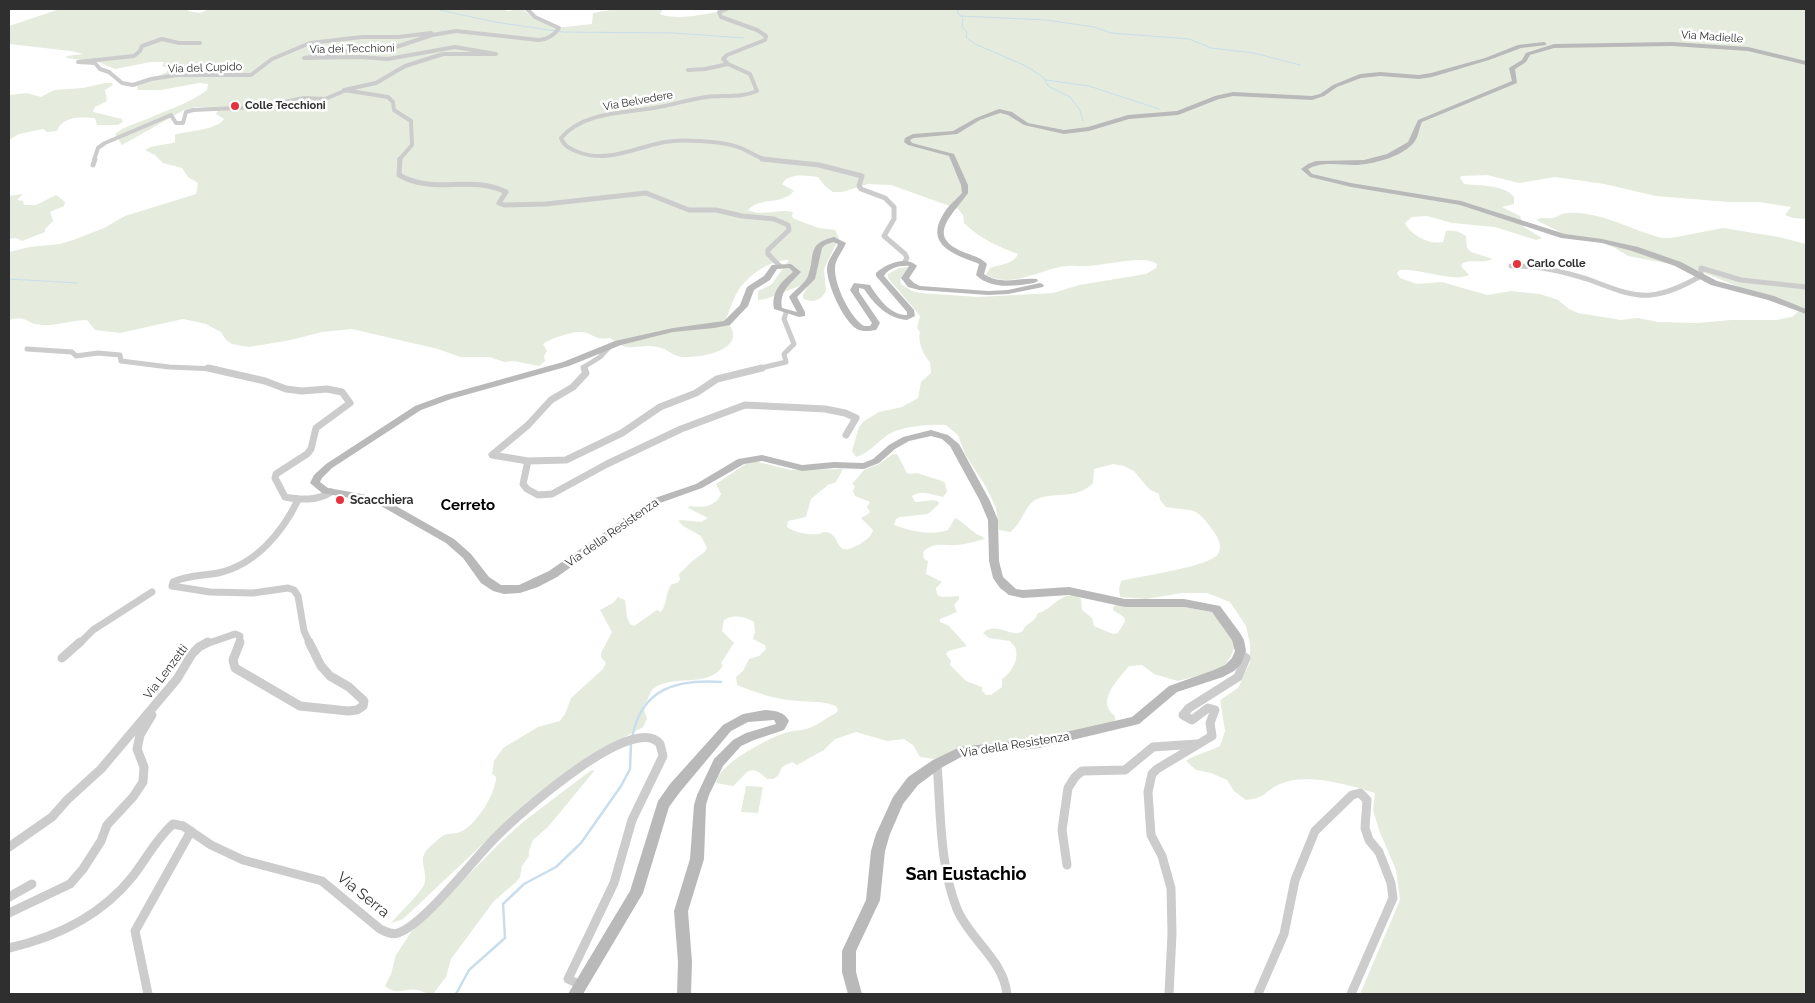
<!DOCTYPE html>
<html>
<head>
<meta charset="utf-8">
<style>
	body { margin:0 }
	#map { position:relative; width:1815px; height:1003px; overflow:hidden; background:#fff; font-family:Raleway,sans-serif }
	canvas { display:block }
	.frame { position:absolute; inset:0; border:10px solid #2f2f2f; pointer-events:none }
</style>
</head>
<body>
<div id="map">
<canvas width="1815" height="1003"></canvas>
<div class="frame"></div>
</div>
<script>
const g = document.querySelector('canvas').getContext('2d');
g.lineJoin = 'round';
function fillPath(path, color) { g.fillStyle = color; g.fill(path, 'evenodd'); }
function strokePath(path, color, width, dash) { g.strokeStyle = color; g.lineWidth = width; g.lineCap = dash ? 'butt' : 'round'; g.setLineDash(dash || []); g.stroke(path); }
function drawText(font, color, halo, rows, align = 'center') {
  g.font = font + ' Raleway,sans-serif'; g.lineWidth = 5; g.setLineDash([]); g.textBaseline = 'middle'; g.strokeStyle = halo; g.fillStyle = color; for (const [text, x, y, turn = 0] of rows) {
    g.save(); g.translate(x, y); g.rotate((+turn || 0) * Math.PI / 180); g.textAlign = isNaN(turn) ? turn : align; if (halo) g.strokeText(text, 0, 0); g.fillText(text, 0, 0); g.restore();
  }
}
fillPath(new Path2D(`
	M60,9H188V11L200,13L210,9H504L507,11L522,9L532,17L556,28L592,24L593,13L616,9H663L660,14C679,22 713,12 734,9H1806V219L1793,218L1785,215L1791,207L1759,202H1728L1656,196L1604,184L1555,177L1519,183L1487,175L1461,176L1460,178L1464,184C1479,186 1504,184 1514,197V204L1502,207L1520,216L1524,227L1542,238L1536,240L1495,227L1452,223L1427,216L1412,217L1405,223C1410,235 1430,245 1443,242L1446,231C1454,230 1459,231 1466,236L1467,248L1471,252L1493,259C1483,264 1473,259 1463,263L1461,266L1469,275C1453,283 1420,268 1400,270L1397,273L1400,278L1417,284L1442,282L1487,295L1511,291L1540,294L1558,300L1569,309L1578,313L1621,320L1638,318L1658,322L1697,323L1731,320H1776L1792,317L1799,311L1692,268L1628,256L1615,248L1592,239L1564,234L1536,220C1543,216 1549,220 1556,217C1559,216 1562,213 1566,213C1599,210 1631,230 1662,238H1671L1723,228L1779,237L1806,244V994H1360L1400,900L1396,870L1379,830L1373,810L1375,793C1350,785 1306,772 1280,784C1264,791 1267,798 1246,800L1234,791L1227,780L1211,773L1196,770L1186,761C1196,754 1208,752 1220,746L1225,731L1220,700L1238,688L1250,662V644L1246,626L1230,602L1207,593H1182L1146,599L1120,597L1119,589L1121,581C1140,576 1209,567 1218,554C1223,546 1218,538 1214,532C1195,505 1195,512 1166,507L1160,500L1159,494L1149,489L1134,471L1124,466L1113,464L1094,469L1093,483C1077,500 1057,491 1037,499C1024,505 1024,522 1010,532L999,530L996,508L986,487L965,454L958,435L946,425C930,424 898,426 885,437C874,445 869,453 856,457L852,451L859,427L864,421L879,412L902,407L918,398L921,382L931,373L930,362C924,356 917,341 920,332L917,328L920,316L888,278V274L899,268L908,267L900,279L901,284L912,291L920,293L978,297L1053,293L1079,285L1146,274L1156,268L1157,264C1144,254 1104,266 1086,266C1077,266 1069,265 1060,267C1036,272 1010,288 986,275L990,268C999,264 1013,265 1018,254C998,247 979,238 964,223L963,215L958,209L891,185L868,184L842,192H833L825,186L818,177C807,176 789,172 782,184L794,191C781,206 761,196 748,210C763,217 779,208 793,212L792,216L794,219L819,228L835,230L839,238L824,269L826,291C820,301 814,303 803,299V295L810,282L766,299L758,300V291L771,285L789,260C771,259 749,275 739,289C734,296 730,310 726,319C729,324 734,331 733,337C731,353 696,358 682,357C673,356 666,348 657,347C636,343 630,355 610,338C597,340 597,337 587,333C576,329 552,338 543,344L547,351L544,356L545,361L539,366L514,361L504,362L490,357H460L438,349L352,329L322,332L291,340L249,347L232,344L226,340L221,332L206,324L183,319L120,333L95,330L87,320C72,320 57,326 43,325C26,325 29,315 9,320V252L29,247L60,244L76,239L104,228L125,216L196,194L198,183L188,177L182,168L163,163L155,155L145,150C153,144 165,146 175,142V135L177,134C189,131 217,130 224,119L216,114L218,110L216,108L196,107L184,110L122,145L115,134C125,125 142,122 154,116C173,108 191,102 207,90L208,84L199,83L161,90H138L137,86L167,72L168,68L162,66L164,62H151L115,69L98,62L66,58L67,56L83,54L71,51L9,44V26Z
	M105,83H112L113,85L105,90L107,101L95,107L93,112L122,119L123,122L118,125H97L95,118C82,117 62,116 57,131L47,132L43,129L19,134L9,140V95L27,93L41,97L54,90L83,88Z
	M23,194L17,200L23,201L24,205H36L56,195L65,202L64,206L50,212L53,221L45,229V232L22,241L16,238L9,239V196Z
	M893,454H897L907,473L911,474L917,473L942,481L945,483L947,492L943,497C932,495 922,489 912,496L915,502C923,502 931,499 938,501L939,504L928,514L900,517L896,519L894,525C910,531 931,536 948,530L955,518C963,522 967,527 974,532C978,536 982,535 985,539C976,541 967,544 957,545C944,546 934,541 923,552L924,559L928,561L926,574L942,582L936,588L937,594L941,597L959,596V599L954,605L957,612L940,619V622L949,626L967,646L948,651L946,654L951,661L950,665L966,681L982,687V691L986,695H991L1002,687V679C1011,673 1020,659 1015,647C1014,645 1011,643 1010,641L989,638L983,633C996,621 1012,638 1021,632C1025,630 1022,629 1026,626C1033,620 1034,622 1038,613C1053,610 1064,586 1081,599L1082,610L1092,618L1094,626L1113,634L1118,633L1125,621L1124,617L1113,610V607L1116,605L1143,607L1172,605L1213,612L1232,636L1235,646L1231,656L1225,665L1212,672L1178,681L1154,674L1142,665L1129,666C1118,680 1095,701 1115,716V720L1112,723L1063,735L955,751L934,759L920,757L913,745L904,739L887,741L856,732L835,739L824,750L797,765L792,762L782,767L778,776L773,779H767C748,761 747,775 733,786L716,783C718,764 766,740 782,734C792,730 803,731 812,727C820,723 828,717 836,713L838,710L836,706C824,701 811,702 798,701C777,700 757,693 737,685L736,677L743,671L749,659L759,656L766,649L765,645L753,639L755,632L754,622C745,616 732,614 724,620L722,631L734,643L721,663L723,666C707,689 674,673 653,689C649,693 648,702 643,706L647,719L643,727L616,742L485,842L403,919L391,923C400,912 418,896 424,885C429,874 418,861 426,851C430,846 441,836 447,834C452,833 457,834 462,831C477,824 496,793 496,777L492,774L494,761L503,748L538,727L560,721L565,714L571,698L603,669L606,663L601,657V653L612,632L600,610L613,603L618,597L625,600L627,617L630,624L634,626L657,610L661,612C668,602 665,592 672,584L677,583L680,580L679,574C685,569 689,563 695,559C700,555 704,554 707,548L701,536L683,526L678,521L682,520L701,522L708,518L688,508L690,506C702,508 716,507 721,494L716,484L747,463L754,461L791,470L843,469L836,482L828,485L811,499L806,517L788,521L787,527C796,533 808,535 818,534C824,533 819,532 826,532C843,535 833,560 860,544C866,540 871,537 873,530L861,518L868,514L870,512L867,507L870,502L855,496L853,491L855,486L852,484L864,470L879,464Z
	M595,770L548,827L533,840L529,851V856L522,866L520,877L516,882L494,901L451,959L446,977L433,994C426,994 423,991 417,990C405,987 398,997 385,986L391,974L396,955L411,932L502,841L523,822L590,771Z
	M746,786L763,787L758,813L741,812Z`), '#e5ecdd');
strokePath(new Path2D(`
	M435,9L495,22L563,32L674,33L744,38
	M960,9L957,12L963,18L962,27L967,32L966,37L975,44L1026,66L1043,77L1048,86L1070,97L1080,110L1083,121
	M960,16L1046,20L1094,27L1111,33L1189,39L1211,48L1254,53L1300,65
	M1046,80L1089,86L1159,109
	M9,279L77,283`), '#c9deec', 1);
strokePath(new Path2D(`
	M632,738C641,688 677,679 721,682
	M456,994L469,970L505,938L503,904L524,884L556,867L581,843L621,786L630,769L631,743`), '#c9deec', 2.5);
strokePath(new Path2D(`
	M727,9L719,12L721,17L757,30L766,36L765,40L727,55L723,59L728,64L750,74L757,91C741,98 724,95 707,97C690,99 672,105 654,108C623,113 583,112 561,138C564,146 570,149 578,152C606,163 632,149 660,143C672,140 685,140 698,141C713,142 730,143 743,149C752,153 758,158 768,160
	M200,43H179L162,39L142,46L140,51L134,56L78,62L95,63L100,69L109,72L122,83L133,85L151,79L177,75H251L272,59L310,43L362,37H398L431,33
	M688,70L705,69L728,64
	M94,160L98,148L105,143L171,115L176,123H183L186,112L193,110L259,107L304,98L325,99L344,91
	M399,160L412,145L411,121L394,110L393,102L388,97L344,90L376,83L405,66L443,54H496L455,47L388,59L359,57L304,58L357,50L390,49L432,35L456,31L539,40C548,39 554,36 559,28L535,17L527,9`), '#ccc', 4);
strokePath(new Path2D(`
	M400,159L399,175C436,196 468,174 506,192L499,203L504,205L546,204L646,193L689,210H716L742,216L774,219L788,225L789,230L768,250V254L780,266
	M762,159L819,165L862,176L859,186L861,189L885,198L894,207V219L884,236L905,254L907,258L904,263
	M93,165L95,159
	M1511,266C1537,265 1562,271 1587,279C1607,286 1629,297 1651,295C1669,293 1685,285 1701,276V268L1741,280L1806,287
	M27,349L72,352L76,356L98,353L120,355L121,361L169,367L217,369
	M585,369L584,367L600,357L610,346
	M757,369L786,362L784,354L794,344L784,319L786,313`), '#ccc', 5);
strokePath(new Path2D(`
	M208,368L265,381L286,389L302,391L327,389L342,392L350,403L316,428L311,449L307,454L276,474L275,478L285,497C301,500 317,501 331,492
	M584,368L586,373L573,387L551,400L528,425L492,455L528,461L523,484L527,489L538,495L552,494L607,464L681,429L745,405L825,409L845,413L856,418L846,435
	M528,461L566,460L622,433L660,407L696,393L717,379L762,368
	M298,500C282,533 255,565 218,573C202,576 188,575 173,582L172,586L210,592L253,593L288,588L294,590L298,596L304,631L310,644
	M79,644L93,630L152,592
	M206,644L235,634L240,636L239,644`), '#ccc', 7);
strokePath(new Path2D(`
	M240,642L233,660L235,668L300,706L348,711L357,710L363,706L364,701L349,687L330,676L321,666L309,642
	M62,658L80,642
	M937,764C941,811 939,864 957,909C970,940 1003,959 1007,994
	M9,847L52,817L67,800L101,769L177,679L192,654L199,647L208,642
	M1067,865L1062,830L1068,788L1075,777L1082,771L1125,770L1153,747L1197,744
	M9,897L32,884
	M9,913L70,884L83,869L101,841L107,825L133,797L143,782L144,767L137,749L140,735L152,715
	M9,948C57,937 102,915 133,876C147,858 156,839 173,824L183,826L211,845L243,860L322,881L380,929C386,932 392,935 398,933C425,924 475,857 498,835C519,814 634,711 660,744L663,756L632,820L614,883L568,979L581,985
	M148,994L135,931L191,831
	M1169,994L1172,934L1171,888L1162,856L1151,835L1148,792L1152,774L1157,769L1212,736L1210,723L1215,710L1208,708L1192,720L1183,715L1189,708L1238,677L1246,658L1240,654
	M1258,994L1284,934L1295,880L1315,831L1352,795L1360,793L1367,800L1365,828L1369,840L1379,852L1391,883L1393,898L1351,994`), '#ccc', 9);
fillPath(new Path2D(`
	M1544,42L1546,43V45L1521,48L1489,60L1432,77L1419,79L1380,76L1361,78L1337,87L1324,96L1312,100L1233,96L1219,99L1178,115L1129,119L1089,131L1064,134L1024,125L1008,115L1000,113L980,120L957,134L914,138L910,140L912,143L954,154L968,185V193C952,216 924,237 966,253C974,256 982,258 987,264L984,274C1001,286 1019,277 1037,279L1038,281L1034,283C1015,286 991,290 976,275L979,264L977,263C950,253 923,243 946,210C950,204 957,199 962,193L961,185L949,156L908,145L904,142L905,138L913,134L953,131L976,118L999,109L1012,112L1028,123L1064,130L1088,127L1128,115L1177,111L1215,96L1233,92L1312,96L1320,94L1333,85L1360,74L1380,72L1419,75L1431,73L1485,58L1518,45Z
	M1672,42L1748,47L1806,61V65L1748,51L1672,46L1554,48L1530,55L1526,62L1515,69L1517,83L1422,122C1419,128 1419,135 1415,141C1405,156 1372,165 1354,165C1339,165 1322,161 1308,169L1312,174L1351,183L1461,201L1565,234L1602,239L1638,247L1681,262L1717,281L1774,296L1806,309V314L1768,300L1711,285L1675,266L1632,251L1602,243L1561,238L1460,205L1351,187L1310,177L1301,169L1308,164L1316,161L1364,160L1387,154L1408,142L1418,120L1512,81L1509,68L1522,60L1526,53L1554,44Z
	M834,237L846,243C843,251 835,259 835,268C834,284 850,318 864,326H870L872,323L850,290L854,283L870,285C878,298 891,316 907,315V312L876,276V273C885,264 907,255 917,266L909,278L914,283L920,286L988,291L1008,290L1040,283L1044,285L1043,287L1008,294L988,295L919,290L908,287L901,278L909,266C901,265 888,268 884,276L914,310L915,316L907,320C887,318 875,305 864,289L859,288V292L880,323L876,330C870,331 862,332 857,329C843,321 827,284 827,269C827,260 835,252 838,244L833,242L825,245L822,248L815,279L797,297L805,312V316L799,317L774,309C771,292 781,282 793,272L789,268L777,269L770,280L754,290L748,306L730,325L714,328L673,332L621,345L569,366L451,399L421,410L332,468L322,478L320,482L328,488L362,494L389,502L454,539L471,554L489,577L501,585H519L549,571L652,499L696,484L738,459L762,455L802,465L834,462L863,463L873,459L889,445L903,437L931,430L948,435L959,444L990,501L998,520L999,561L1003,577L1016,589L1023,590L1069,587L1125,599H1184L1220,606L1240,633L1244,640L1246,651L1241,664L1234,671L1223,677L1177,692L1139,724L1039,748L963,756L941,768L918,785L903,804L890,834L885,851L880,900L856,951V972L862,994H848L842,972V951L866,900L871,851L876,834L893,797L908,777L933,760L960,747L1039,738L1132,717L1169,686L1214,670L1225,665L1232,658L1235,651L1232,640L1212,612L1184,607H1125L1069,595L1023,598L1009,595L1000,588L993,578L989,561L988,520L980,501L950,446L942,439L931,436L909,441L895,449L879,463L864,469L834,468L802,471L762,461L744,464L702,488L660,503L557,577L538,587L520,593L504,594L493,591L481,583L463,558L446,543L381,506L361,500L322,493L310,483L314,475L326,464L415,406L445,395L563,362L615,341L673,328L724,321L740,305L747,287L764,276L772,265L791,264L801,272C791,283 779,291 782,308L797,312L789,297C794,290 805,284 808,276C816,254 806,244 834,237Z
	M765,710C775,711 784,711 789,721L784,730L754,740L741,746L723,766L709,795L706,805L704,859L688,911L692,962L691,994H677L678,962L674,911L690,859L694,805L697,795L714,759L733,740L746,733L776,724L774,720L748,722L731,731L680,792L669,807L643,893L583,994H568L630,891L658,801L670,784L723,725L743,714Z`), '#b9b9b9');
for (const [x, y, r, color] of [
	[235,106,5,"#e4333d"],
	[1517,264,5,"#e4333d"],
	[340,500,5,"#e4333d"]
]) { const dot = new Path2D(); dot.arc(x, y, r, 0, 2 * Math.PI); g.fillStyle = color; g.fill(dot); strokePath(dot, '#fff', 2); }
drawText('11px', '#2f2f2f', '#fff', [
	["Via Madielle",1712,37,4],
	["Via dei Tecchioni",352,49,-1],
	["Via del Cupido",205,68,-2],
	["Via Belvedere",638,101,-10]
]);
drawText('bold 11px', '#2f2f2f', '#fff', [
	["Colle Tecchioni",245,106],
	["Carlo Colle",1527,264]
], 'left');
drawText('bold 12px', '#2f2f2f', '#fff', [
	["Scacchiera",350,500]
], 'left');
drawText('12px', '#2f2f2f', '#fff', [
	["Via della Resistenza",612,533,-35],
	["Via Lenzetti",166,672,-53],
	["Via della Resistenza",1015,745,-9]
]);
drawText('bold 15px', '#000', '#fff', [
	["Cerreto",468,505]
]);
drawText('15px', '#2f2f2f', '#fff', [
	["Via Serra",363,895,39]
]);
drawText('bold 18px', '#000', '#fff', [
	["San Eustachio",966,875]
]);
</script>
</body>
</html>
